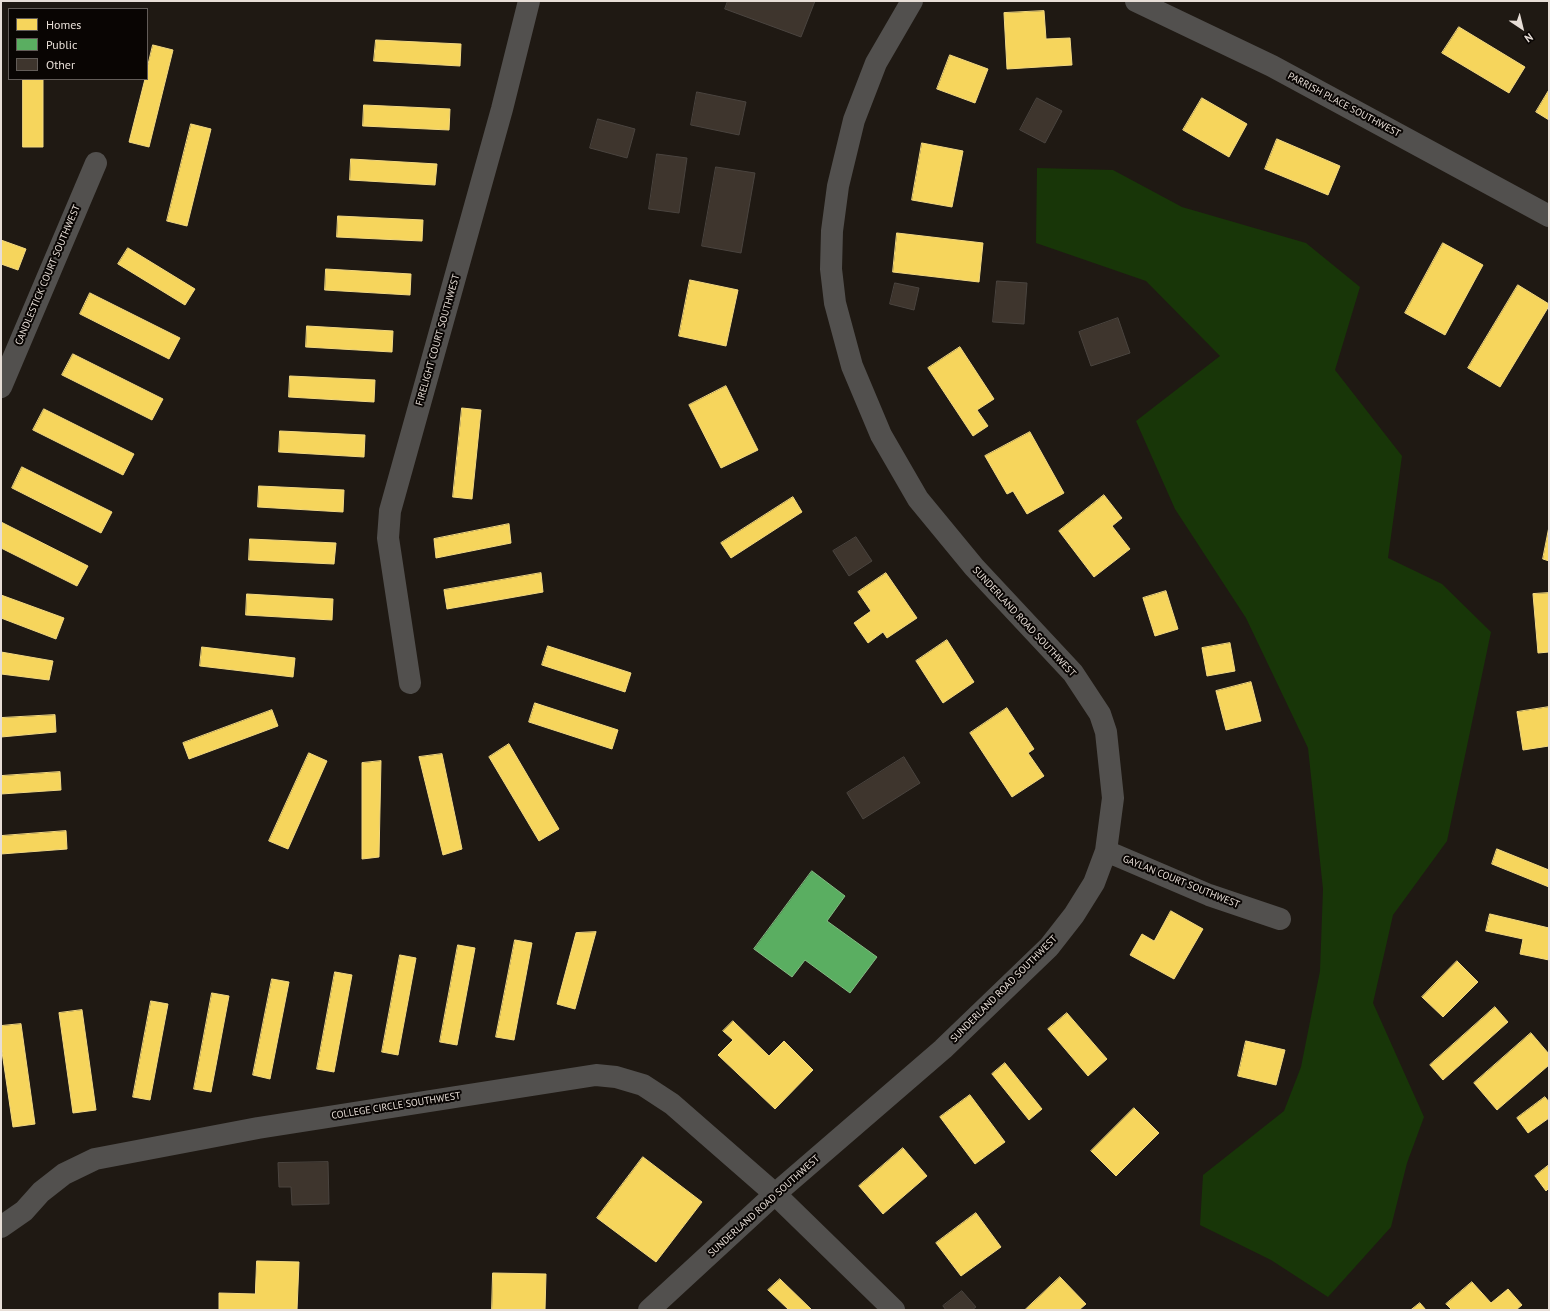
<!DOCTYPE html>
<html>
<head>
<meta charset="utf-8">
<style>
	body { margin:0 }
	#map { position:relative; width:1550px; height:1311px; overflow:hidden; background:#1f1913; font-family:"PT Sans",sans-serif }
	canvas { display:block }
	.frame { position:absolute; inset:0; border:2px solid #e7ded7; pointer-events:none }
	.legend { position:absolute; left:8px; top:8px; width:140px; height:72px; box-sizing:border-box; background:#090503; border:1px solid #625c58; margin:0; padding:5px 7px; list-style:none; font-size:12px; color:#e7ded7 }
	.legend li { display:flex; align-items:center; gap:8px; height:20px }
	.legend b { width:20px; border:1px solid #625c58 }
	.north { position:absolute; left:1502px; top:8px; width:40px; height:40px; -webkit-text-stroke:3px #090503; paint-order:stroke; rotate:145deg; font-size:11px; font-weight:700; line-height:16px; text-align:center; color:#e7ded7 }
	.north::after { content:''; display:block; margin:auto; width:14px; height:18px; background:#e7ded7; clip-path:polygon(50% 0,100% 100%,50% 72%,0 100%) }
</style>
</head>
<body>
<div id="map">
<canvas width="1550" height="1311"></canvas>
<div class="frame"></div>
<ul class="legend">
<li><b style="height:11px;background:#f6d55c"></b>Homes</li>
<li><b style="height:11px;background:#5aae61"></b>Public</li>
<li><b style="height:11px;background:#3e352d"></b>Other</li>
</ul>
<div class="north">N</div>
</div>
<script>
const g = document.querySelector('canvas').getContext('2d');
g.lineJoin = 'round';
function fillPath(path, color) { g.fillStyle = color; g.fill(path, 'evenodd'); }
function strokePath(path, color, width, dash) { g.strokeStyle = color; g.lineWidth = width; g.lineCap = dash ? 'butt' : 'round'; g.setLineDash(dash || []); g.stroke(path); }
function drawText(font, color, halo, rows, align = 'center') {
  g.font = font + ' "PT Sans",sans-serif'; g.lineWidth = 4; g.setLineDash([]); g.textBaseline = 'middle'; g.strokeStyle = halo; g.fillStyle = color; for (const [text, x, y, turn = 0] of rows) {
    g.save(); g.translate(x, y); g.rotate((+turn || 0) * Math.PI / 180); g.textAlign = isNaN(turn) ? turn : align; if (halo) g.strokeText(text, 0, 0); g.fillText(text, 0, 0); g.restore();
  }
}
fillPath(new Path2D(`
	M1037,168L1113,170L1182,207L1306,243L1360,287L1335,370L1402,456L1388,558L1442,584L1491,632L1447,841L1393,915L1373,1003L1424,1117L1407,1163L1391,1227L1328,1297L1271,1260L1200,1225L1203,1175L1284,1111L1301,1067L1320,971L1323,889L1308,748L1246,618L1175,509L1136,421L1220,356L1146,281L1036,243Z`), '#183608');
const homes = new Path2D(`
	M1044,11L1046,39L1070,38L1072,65L1007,69L1004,13Z
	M1459,27L1525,67L1509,93L1442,53Z
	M376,40L461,44L460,66L374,61Z
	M153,45L173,50L149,147L129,142L145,79H147V69Z
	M950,55L988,69L975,103L937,89Z
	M23,79H43V147H23Z
	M1549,90V120L1536,112Z
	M1202,98L1247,124L1229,157L1183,130Z
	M364,105L450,109L449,130L363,126Z
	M191,124L211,129L187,226L167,221Z
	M1277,139L1340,166L1328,195L1265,169Z
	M922,143L963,151L952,207L912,200Z
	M351,159L437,164L435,185L350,180Z
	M338,216L423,220L422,241L337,237Z
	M897,233L983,243L979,282L893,272Z
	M1,240L26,249L18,270L1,264Z
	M1443,243L1483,265L1445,335L1405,313Z
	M128,248L195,289L185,305L118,264Z
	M326,269L411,274L410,295L325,290Z
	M690,280L738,290L726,346L679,336Z
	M1518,285L1549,304V306L1500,387L1468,368Z
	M90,293L180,338L169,359L80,314Z
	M307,326L393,331L392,352L306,347Z
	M960,347L994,399L977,410L988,426L973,436L928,368Z
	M73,354L163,399L152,420L62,375Z
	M290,376L375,380L374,402L289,397Z
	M726,386L758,450L721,468L689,405Z
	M462,408L481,410L472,499L453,497Z
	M44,409L134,454L123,475L33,430Z
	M280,431L365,435L364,457L279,452Z
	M1030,432L1064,493L1027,514L1013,491L1007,494L985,456Z
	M22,467L112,512L101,533L12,488Z
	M259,486L344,490L343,512L258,507Z
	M1104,495L1122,518L1112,526L1130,549L1094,577L1059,531Z
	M793,497L802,512L731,558L721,543Z
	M1,522L88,566L77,586L1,548Z
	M509,524L511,543L436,558L434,539Z
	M1549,527V561L1543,559Z
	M250,539L336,543L334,564L249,560Z
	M541,573L543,592L447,609L444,590Z
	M886,573L917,618L887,638L883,632L868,643L854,623L871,611L858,592Z
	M1166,591L1178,629L1155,636L1143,598Z
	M1549,593V652L1538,653L1533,594Z
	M247,594L333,599L332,620L246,615Z
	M1,595L64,618L56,639L1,618Z
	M947,640L974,682L943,703L916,661Z
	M1230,643L1235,671L1207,676L1202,648Z
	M548,646L631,673L625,692L542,665Z
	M202,647L295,658L293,677L200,666Z
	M1,652L53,661L49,680L1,674Z
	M1251,682L1261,721L1226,730L1216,691Z
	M535,703L618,730L612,749L529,722Z
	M1549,707V746L1523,750L1517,712Z
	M1007,708L1034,749L1028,753L1044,776L1012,797L970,733Z
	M272,710L278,726L189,759L183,743Z
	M55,715L56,732L1,737V718Z
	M509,744L559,829L539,841L489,757Z
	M309,753L327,761L288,849L269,841Z
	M442,754L462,849L443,855L419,757Z
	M381,761L379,857L362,859V763Z
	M60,772L61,790L1,794V776Z
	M66,831L67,849L1,854V836Z
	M1497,849L1549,870V887L1492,864Z
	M1171,911L1203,929L1174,979L1130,955L1142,934L1154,941Z
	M1490,914L1549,928V960L1520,954L1523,939L1486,931Z
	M596,932L575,1009L557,1004L576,933Z
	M515,940L532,943L514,1040L496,1037Z
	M458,945L475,948L457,1045L440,1042Z
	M400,955L416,958L398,1055L382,1052Z
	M1457,961L1478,982L1443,1017L1422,997Z
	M335,972L352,975L334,1072L317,1069Z
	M272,979L289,982L270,1079L253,1075Z
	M212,993L229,996L211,1092L194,1089Z
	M151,1001L168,1004L150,1100L133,1097Z
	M1495,1007L1508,1022L1443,1080L1430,1065Z
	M82,1010L96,1110L73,1113L59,1013Z
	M1067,1013L1107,1059L1088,1076L1048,1029Z
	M733,1021L769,1056L784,1041L813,1070L775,1109L718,1055L733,1040L723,1031Z
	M21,1024L35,1124L13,1127L1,1045V1026Z
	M1531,1033L1549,1054V1065L1497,1110L1474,1083Z
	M1246,1041L1285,1050L1276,1085L1238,1076Z
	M1005,1063L1042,1109L1029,1120L992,1074Z
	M970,1095L1005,1142L975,1164L940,1117Z
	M1545,1097L1549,1102V1118L1528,1133L1517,1118Z
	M1134,1108L1159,1133L1116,1176L1091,1151Z
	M903,1148L927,1176L883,1214L859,1186Z
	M643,1157L702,1202L656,1262L597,1218Z
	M1549,1165V1188L1546,1191L1535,1176Z
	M976,1213L1001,1247L961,1276L936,1243Z
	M257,1261L299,1262L297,1310H219V1293L255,1294Z
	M493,1273L546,1274L545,1310H492Z
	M1060,1277L1086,1304L1079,1310H1025Z
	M780,1279L812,1310H789L768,1290Z
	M1472,1282L1491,1303L1508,1289L1522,1305L1516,1310H1452L1446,1304Z
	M1420,1303L1426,1310H1411Z`);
fillPath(homes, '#f6d55c');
strokePath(homes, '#f2d881', 1);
const public = new Path2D(`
	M812,871L845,896L827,921L877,957L850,993L805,960L792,977L754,949Z`);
fillPath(public, '#5aae61');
strokePath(public, '#84bc84', 1);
const building = new Path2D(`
	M728,1H815L801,37L725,9Z
	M697,92L746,102L739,135L691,125Z
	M1037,98L1062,111L1045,143L1020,130Z
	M598,119L635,129L627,158L590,148Z
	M657,154L687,158L679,213L649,209Z
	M716,167L755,173L741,253L702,246Z
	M997,281L1027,283L1024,324L993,322Z
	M895,283L919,288L914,310L890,304Z
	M1118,318L1130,353L1091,366L1079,332Z
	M856,537L872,561L849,576L833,551Z
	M904,757L920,783L863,819L847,793Z
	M328,1162L329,1204L292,1205L291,1187H279L278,1163Z
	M962,1291L976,1307L972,1310H946L943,1306Z`);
fillPath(building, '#3e352d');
strokePath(building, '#4a443f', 1);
strokePath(new Path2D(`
	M1136,1L1272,66L1549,216
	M1,387L96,163
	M410,683L388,538L390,511L502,109L529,1
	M1106,851L1209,895L1280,919
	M1,1227L24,1211L41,1192L64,1174L95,1159L258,1128L596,1075L616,1077L643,1085L672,1104L775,1194L894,1310
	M649,1310L775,1194L943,1049L1049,947L1074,915L1094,883L1106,851L1113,798L1106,732L1100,714L1073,673L974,567L918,499L881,435L852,366L835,303L831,269L832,231L838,186L854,120L876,63L912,1`), '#52504e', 22);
drawText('10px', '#e7ded7', '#090503', [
	["PARRISH PLACE SOUTHWEST",1344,105,28],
	["CANDLESTICK COURT SOUTHWEST",48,275,-67],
	["FIRELIGHT COURT SOUTHWEST",438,340,-74],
	["SUNDERLAND ROAD SOUTHWEST",1024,622,47],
	["GAYLAN COURT SOUTHWEST",1181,882,22],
	["SUNDERLAND ROAD SOUTHWEST",1004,989,-45],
	["COLLEGE CIRCLE SOUTHWEST",396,1106,-9],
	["SUNDERLAND ROAD SOUTHWEST",764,1206,-42]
]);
</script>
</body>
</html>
